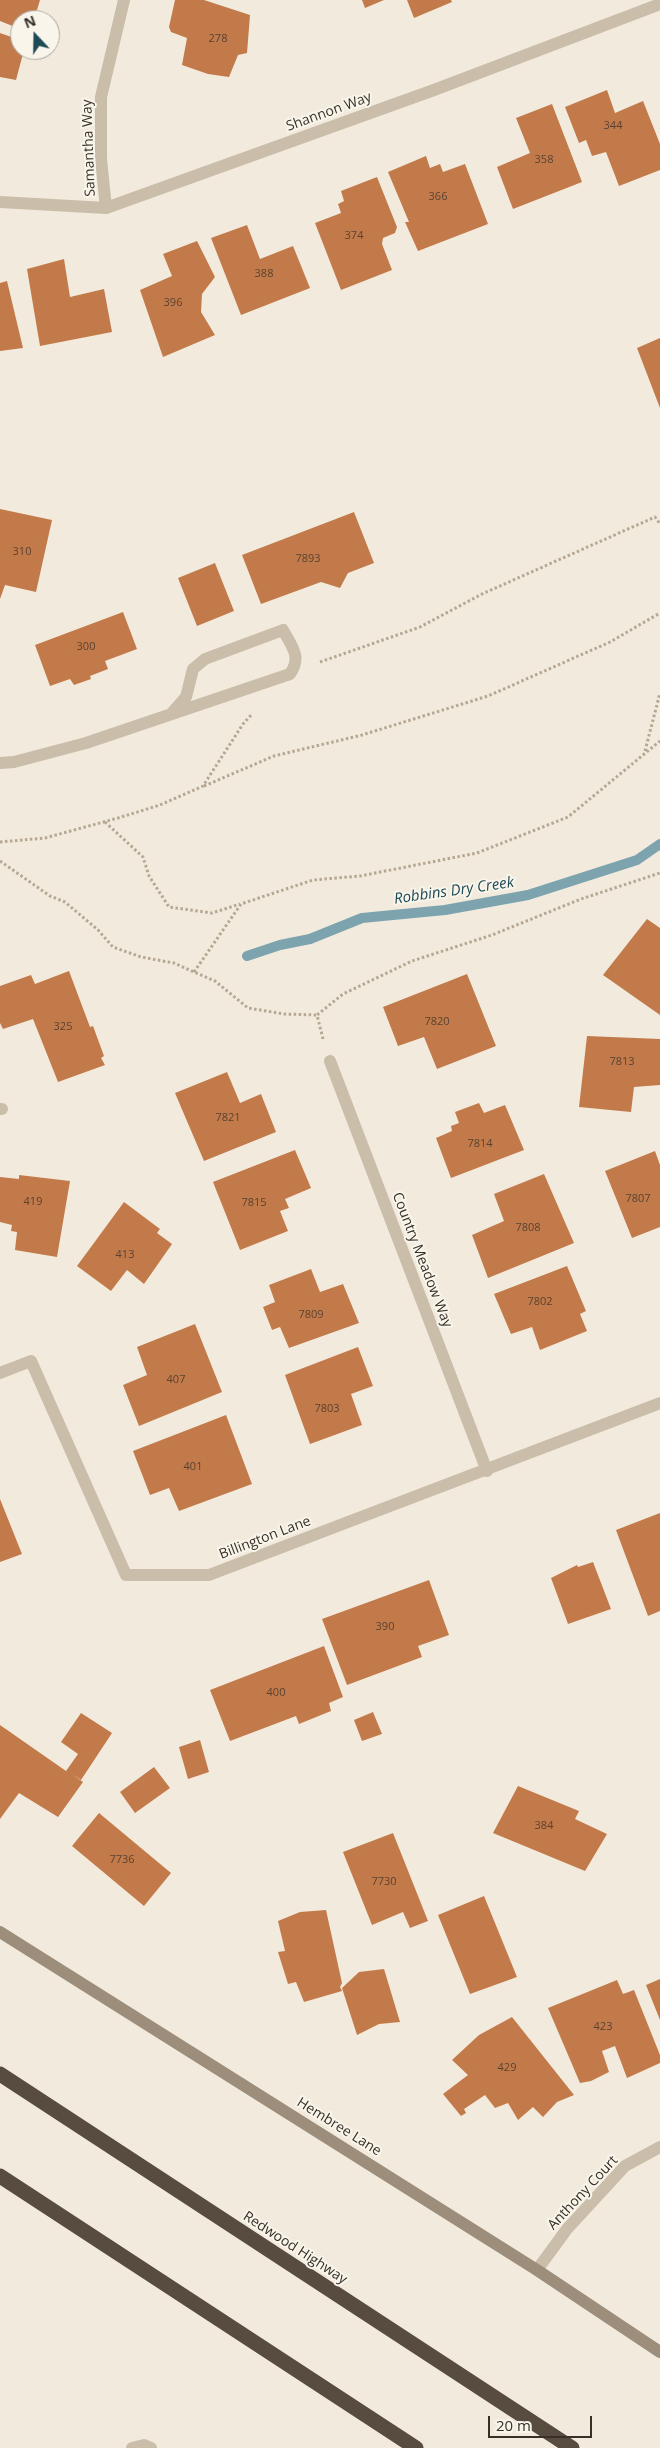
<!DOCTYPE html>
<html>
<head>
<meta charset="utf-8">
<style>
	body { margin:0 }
	#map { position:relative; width:660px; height:2448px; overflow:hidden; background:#f2ebdd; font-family:"Open Sans",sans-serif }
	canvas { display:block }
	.north { position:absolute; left:10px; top:10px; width:50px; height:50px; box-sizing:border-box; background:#f9f5ea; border:1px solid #aba69d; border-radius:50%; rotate:339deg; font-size:14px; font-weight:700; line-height:20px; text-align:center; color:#373029 }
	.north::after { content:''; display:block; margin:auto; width:18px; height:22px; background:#1f4b58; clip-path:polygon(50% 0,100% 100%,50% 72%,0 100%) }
	.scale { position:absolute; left:488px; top:2416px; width:104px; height:22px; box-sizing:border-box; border:2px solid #373029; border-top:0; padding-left:6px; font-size:15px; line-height:18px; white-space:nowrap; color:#373029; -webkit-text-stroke:4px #f9f5ea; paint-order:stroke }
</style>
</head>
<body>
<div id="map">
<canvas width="660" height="2448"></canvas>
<div class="north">N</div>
<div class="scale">20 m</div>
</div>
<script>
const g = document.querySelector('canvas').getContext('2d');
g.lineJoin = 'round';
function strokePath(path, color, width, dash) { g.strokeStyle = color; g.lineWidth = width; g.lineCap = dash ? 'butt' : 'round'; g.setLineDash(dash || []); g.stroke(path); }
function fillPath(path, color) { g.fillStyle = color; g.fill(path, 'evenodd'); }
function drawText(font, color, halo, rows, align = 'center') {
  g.font = font + ' "Open Sans",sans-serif'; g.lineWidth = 4; g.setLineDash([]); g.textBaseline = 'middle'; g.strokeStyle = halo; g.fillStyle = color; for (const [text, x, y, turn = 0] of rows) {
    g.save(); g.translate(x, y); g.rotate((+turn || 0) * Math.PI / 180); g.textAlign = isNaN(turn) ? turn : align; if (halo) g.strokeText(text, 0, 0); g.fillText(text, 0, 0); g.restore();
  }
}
strokePath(new Path2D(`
	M247,956L280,945L310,939L362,918L445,910L528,895L637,860L660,844`), '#7da4ae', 10);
fillPath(new Path2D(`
	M0,0H40L34,20H20V29L0,21Z
	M175,0H204L250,15L247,53L238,55L229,77L208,74L182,65L187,38L171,32L169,27Z
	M362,0H384L365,8Z
	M407,0H451L452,2L414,18Z
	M0,33L20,40V50H24L16,80L0,77Z
	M607,90L615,113L643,101L660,144V170L619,186L606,152L592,156L586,140L579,143L565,107Z
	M552,104L582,182L513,209L497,167L530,153L516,118Z
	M426,156L430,168L440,164L443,172L465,164L488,224L418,251L405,222H409L388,172Z
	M377,177L397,227L395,233L383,238L382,244L392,270L341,290L315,223L341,213L338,204L344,201L341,191Z
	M247,225L260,259L293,246L310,288L241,315L211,238Z
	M197,241L215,277L202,294L201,312L215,335L163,357L140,290L172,276L163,254Z
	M64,259L70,297L104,289L112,332L40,346L27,269Z
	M7,281L23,348L0,351V283Z
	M660,338V408L637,348Z
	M0,509L52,520L36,592L5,585L0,599Z
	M354,512L374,563L348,573L340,588L321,582L261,604L242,555Z
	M215,563L234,611L197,626L178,578Z
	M123,612L137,649L105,661L108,669L90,676L91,679L74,685L70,679L50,686L35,645Z
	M647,919L660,928V1015L603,975Z
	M69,971L90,1027L93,1026L104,1056L101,1058L105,1065L58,1082L33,1019L3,1029L0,1023V986L31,975L35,984Z
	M467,974L496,1046L437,1069L424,1037L398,1046L383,1007Z
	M587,1036L660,1039V1085L634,1087L631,1112L579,1107Z
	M227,1072L240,1103L261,1094L276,1132L204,1161L175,1093Z
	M479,1103L484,1113L505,1105L524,1150L451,1178L436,1138L452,1131L451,1126L459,1123L455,1112Z
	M295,1150L311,1188L285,1199L289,1208L280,1211L288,1231L240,1250L213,1182Z
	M655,1151L660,1165V1227L632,1238L605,1171Z
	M544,1174L574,1243L488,1278L472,1235L504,1221L494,1194Z
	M19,1175L70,1181L57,1257L15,1250L17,1232L11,1231L12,1225L0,1222V1177L19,1179Z
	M124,1202L160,1229L157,1233L172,1244L144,1284L127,1270L111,1291L77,1266Z
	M567,1266L586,1311L580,1314L587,1331L540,1350L532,1327L511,1334L494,1294Z
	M311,1269L320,1292L343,1284L359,1323L289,1348L280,1327L272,1330L263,1307L275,1302L269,1285Z
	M195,1324L222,1392L139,1426L123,1385L147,1375L137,1347Z
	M358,1347L373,1386L351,1394L362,1425L310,1444L285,1375Z
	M226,1415L252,1484L179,1511L169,1488L150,1495L133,1451Z
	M0,1499L22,1554L0,1562Z
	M660,1513V1611L648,1616L616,1530Z
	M593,1562L611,1609L568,1624L551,1578L577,1565L578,1567Z
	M429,1580L449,1635L418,1646L422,1657L347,1685L322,1619Z
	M324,1646L343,1697L329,1703L331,1711L299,1724L296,1716L230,1741L210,1690Z
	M373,1712L382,1734L362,1741L354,1720Z
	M81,1713L112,1733L81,1780L72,1774L83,1782L58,1817L19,1793L0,1819V1725L66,1771L78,1754L61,1742Z
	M200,1740L209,1772L188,1779L179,1747Z
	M154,1767L170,1788L135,1813L120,1792Z
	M518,1786L579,1811L575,1819L607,1834L585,1871L493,1833Z
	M99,1813L171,1873L144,1906L72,1846Z
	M393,1833L428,1921L410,1928L403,1912L372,1925L343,1852Z
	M484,1896L517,1977L470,1994L438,1915Z
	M326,1910L342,1983L340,1987L342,1991L304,2002L296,1982L288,1984L278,1952L285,1951L278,1921L300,1912Z
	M384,1969L400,2022L379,2024L357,2035L342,1988L359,1972Z
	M660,1979V2020L646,1985Z
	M617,1980L623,1994L634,1990L660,2055V2063L627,2078L615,2046L602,2051L609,2072L591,2081L580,2083L548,2008Z
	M512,2017L574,2095L557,2102L543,2117L533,2107L518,2120L508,2103L495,2108L485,2095L464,2109L466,2113L461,2116L443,2094L468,2075L452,2060L479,2035Z`), '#c37a4a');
strokePath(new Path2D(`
	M320,662L420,627L482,594L655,517L660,524
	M645,751L660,693
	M204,786L274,756L362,735L488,696L610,642L660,613
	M105,822L143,857L149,876L169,907L212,913L240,904
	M0,842L45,838L118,818L160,805L203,786L243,724L252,714
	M0,861L50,896L65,902L98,930L113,947L141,957L174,963L194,972L215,981L248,1008L284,1014L317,1015
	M194,972L241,904L313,880L360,876L477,853L568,817L660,741
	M323,1039L317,1015L343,994L412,961L492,935L581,899L660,873`), '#b6a793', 3, [2.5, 2.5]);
strokePath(new Path2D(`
	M0,763L14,762L86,743L290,674C302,657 292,647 283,630L205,659L193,669L186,697L172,713
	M132,2448L144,2445L151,2448`), '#cabda9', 12);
strokePath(new Path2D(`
	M0,202L106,208L434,90L660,4
	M106,208L101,159V97L124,0
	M330,1061L487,1471
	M0,1109H2
	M0,1373L31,1361L126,1575H209L660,1403
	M537,2270L567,2229L625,2166L660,2147`), '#cabda9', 12);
strokePath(new Path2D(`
	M0,1932L537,2270L660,2352`), '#9d8d7b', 12);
strokePath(new Path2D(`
	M0,2074L572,2448
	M0,2176L416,2448`), '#584b40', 15);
drawText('11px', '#5a4231', null, [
	["278",218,39],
	["344",613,126],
	["358",544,160],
	["366",438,197],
	["374",354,236],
	["388",264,274],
	["396",173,303],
	["310",22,552],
	["7893",308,559],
	["300",86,647],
	["7820",437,1022],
	["325",63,1027],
	["7813",622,1062],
	["7821",228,1118],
	["7814",480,1144],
	["7807",638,1199],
	["419",33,1202],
	["7815",254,1203],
	["7808",528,1228],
	["413",125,1255],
	["7802",540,1302],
	["7809",311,1315],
	["407",176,1380],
	["7803",327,1409],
	["401",193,1467],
	["390",385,1627],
	["400",276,1693],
	["384",544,1826],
	["7736",122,1860],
	["7730",384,1882],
	["423",603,2027],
	["429",507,2068]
]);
drawText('14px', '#373029', '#f9f5ea', [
	["Shannon Way",329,112,-20],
	["Samantha Way",89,148,-92],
	["Country Meadow Way",422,1260,69],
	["Billington Lane",265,1538,-21],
	["Hembree Lane",339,2127,32],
	["Anthony Court",583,2193,-47],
	["Redwood Highway",295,2248,33]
]);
drawText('italic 15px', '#1f4b58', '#f9f5ea', [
	["Robbins Dry Creek",454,891,-8]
]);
</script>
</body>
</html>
